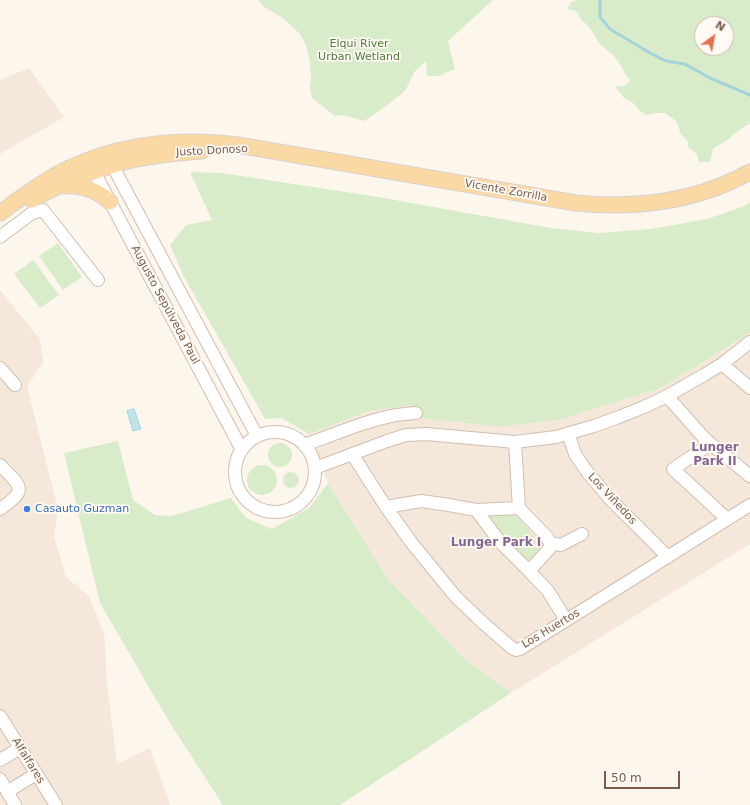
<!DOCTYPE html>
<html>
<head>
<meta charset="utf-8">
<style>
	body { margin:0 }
	#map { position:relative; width:750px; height:805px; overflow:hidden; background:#fdf6ec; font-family:"DejaVu Sans",sans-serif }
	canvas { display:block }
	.north { position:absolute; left:694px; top:16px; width:40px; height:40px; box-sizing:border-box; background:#fffaf3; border:1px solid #cabbb1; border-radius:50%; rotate:32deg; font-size:11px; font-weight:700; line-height:16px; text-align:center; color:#7a5c4d }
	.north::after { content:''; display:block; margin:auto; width:14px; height:18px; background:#e76f51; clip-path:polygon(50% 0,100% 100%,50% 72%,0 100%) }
	.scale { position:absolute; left:604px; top:771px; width:76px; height:18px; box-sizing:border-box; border:2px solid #7a5c4d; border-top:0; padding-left:5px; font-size:12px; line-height:14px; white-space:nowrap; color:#7a5c4d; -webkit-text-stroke:3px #fffaf3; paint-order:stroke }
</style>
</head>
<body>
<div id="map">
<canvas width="750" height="805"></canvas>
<div class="north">N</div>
<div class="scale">50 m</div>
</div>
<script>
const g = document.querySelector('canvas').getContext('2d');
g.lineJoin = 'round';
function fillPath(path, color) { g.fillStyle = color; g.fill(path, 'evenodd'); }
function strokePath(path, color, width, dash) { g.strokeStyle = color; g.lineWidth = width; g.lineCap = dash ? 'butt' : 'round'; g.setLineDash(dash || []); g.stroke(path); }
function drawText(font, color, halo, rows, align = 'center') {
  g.font = font + ' "DejaVu Sans",sans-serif'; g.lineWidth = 3.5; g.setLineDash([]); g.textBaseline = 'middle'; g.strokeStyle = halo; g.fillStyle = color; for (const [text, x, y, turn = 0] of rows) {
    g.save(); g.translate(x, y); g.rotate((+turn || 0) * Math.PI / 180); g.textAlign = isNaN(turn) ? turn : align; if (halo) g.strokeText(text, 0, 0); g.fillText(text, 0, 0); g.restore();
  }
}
fillPath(new Path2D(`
	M29,68L64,117L0,154V80Z
	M0,290L40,339L43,363L27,386L58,509L54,537L66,577L89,596L104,633L107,683L117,764L150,748L170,805H0Z
	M750,333V544L511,693L466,660L388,579L328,483L308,434L369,411L415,405L419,418L501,427L558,420L659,389Z`), '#f5e8da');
fillPath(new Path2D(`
	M258,0H493L448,41L455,69L439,76H427L426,61L415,71L405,91L390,103L365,121L342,115L335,116L312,98L310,87L311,77L310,61L306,45L300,34L283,18L264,7Z
	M577,0H750V123L732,135L731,138C725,142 719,144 713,149L710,162H699L697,154L688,147V142L681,134L676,121L665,113H657L645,115L642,112H641L633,103L623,97L615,86H624L629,83L630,79L627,77L620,64L613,55L599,43L590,28L580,18L576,11L567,9L571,2ZM702,24H726V48H702Z
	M190,172L222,173L378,197L551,228L598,233L651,229L707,219L742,207L750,202V333L659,389L558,420L501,427L418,418L415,405L369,411L308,434L306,432L281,418L265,419L184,277L170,245L186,225L212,220Z
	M58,243L82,277L63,290L39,256Z
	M33,260L59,295L40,308L14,274Z
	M118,441L133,500L155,515L172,516L231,498L246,518L272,529L309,508L328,483L388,579L466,660L511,693L340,805H223L168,720L100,603L64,453Z
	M268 455a12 12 0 1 1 24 0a12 12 0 1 1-24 0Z
	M247 480a15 15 0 1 1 30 0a15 15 0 1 1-30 0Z
	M283 480a8 8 0 1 1 16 0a8 8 0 1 1-16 0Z
	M490,514H516L535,539L534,546L542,547C539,555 534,558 526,560L490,520Z`), '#d8ecc9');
const water = new Path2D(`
	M134,409L141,429L133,431L127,411Z`);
fillPath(water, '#bfe3e8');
strokePath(water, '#a5d3da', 1);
strokePath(new Path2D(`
	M600,0V17L610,29L650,53L666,61L685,64L710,78L750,95`), '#a5d3da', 3);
const minor = new Path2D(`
	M109,159L257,436
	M90,164L242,450
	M0,237L32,213L43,210L98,280
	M722,364L750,388
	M0,368L15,385
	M667,396L705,439L750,476
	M235 472a40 40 0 1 1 80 0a40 40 0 1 1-80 0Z
	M568,433L575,454L588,473L611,500L668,557
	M515,442L519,508L547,537L550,543V548L529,571L548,591L566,620
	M710,444L673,469L727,519
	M304,445C339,433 379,414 416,413
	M352,454L386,507L411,542L455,596L482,622L512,648L516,650L520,649L626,583L750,505
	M0,465C21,487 29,489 0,509
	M315,468L387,441L406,435L426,434L515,442L556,437L594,426L619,417L644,407L667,396L704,375L722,364L750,342
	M386,507L421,501L449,505L476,510L519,508
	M476,510L500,542L529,571
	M550,543L561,545L582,534
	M0,716L56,805
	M0,760L20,748
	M0,779L15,805
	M7,792L36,774`);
const major = new Path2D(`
	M64,186C81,185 97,190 110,202
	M32,200C59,184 90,172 120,163C145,156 176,153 202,151
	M0,213C18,200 36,186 56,175C113,144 174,137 238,145L576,203C637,209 696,202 750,172`);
strokePath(minor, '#d1beb0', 14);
strokePath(major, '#dad1cd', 17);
strokePath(minor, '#fff', 12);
strokePath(major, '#fbd9a5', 15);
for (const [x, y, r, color] of [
	[27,509,4,"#3f7fe0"]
]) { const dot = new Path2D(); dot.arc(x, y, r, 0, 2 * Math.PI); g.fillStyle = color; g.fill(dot); strokePath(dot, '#fffaf3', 1.5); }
drawText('11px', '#537a41', '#fffaf3', [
	["Elqui River",359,44],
	["Urban Wetland",359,57]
]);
drawText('11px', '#7a5c4d', '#fffaf3', [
	["Justo Donoso",212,151,-3],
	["Vicente Zorrilla",506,191,10],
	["Augusto Sepúlveda Paul",165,305,62],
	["Los Viñedos",612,499,47],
	["Los Huertos",551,629,-31],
	["Alfalfares",28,761,58]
]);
drawText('11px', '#366cbe', '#fffaf3', [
	["Casauto Guzman",35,509]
], 'left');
drawText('bold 12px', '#846695', '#fffaf3', [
	["Lunger",715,448],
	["Park II",715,462],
	["Lunger Park I",496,543]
]);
</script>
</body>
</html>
